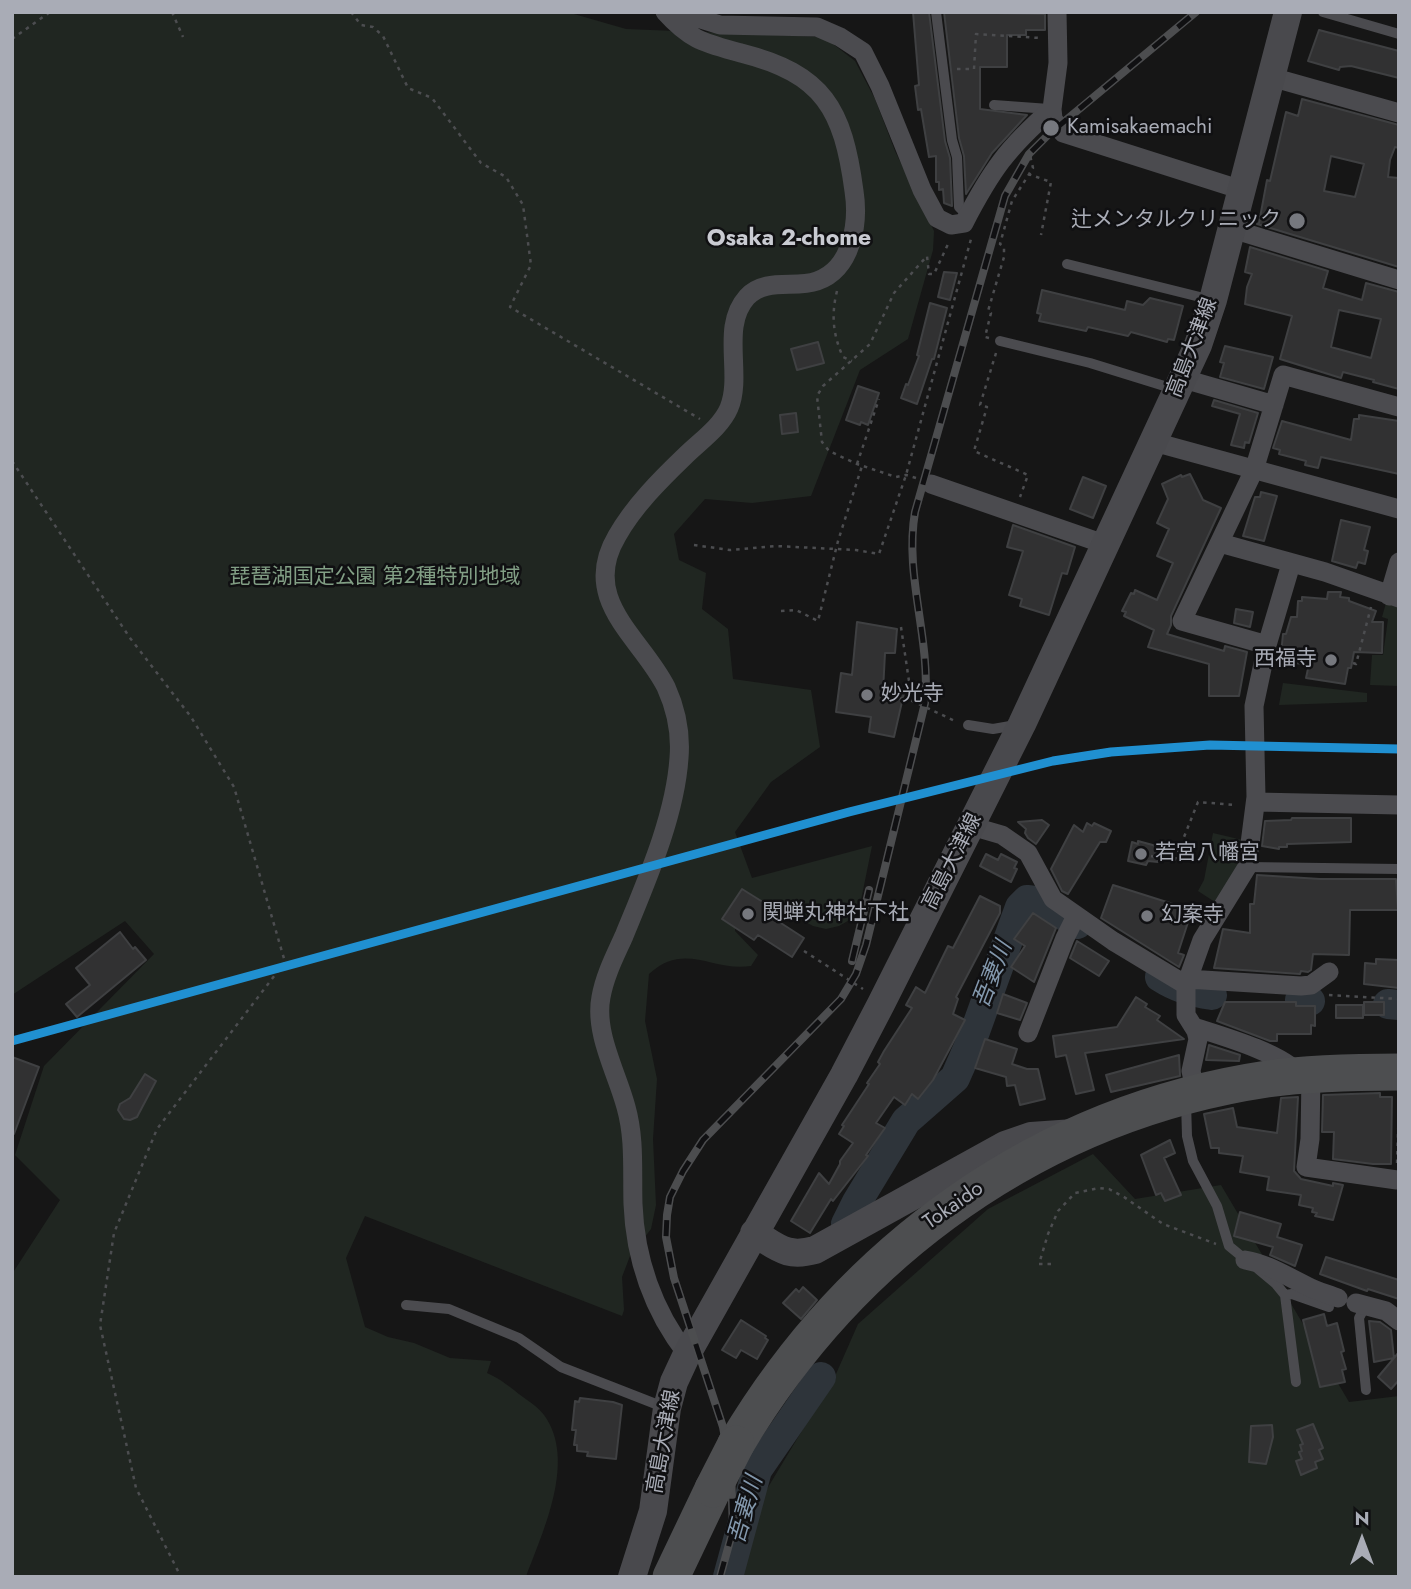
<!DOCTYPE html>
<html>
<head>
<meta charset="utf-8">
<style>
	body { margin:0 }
	#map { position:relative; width:1411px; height:1589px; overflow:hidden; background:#161616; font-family:Jost,sans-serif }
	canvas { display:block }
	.frame { position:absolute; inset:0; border:14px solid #a9acb6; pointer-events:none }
	.north { position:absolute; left:1327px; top:1505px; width:70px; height:70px; -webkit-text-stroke:5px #101012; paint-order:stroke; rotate:0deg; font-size:19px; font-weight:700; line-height:28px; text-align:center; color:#a9acb6 }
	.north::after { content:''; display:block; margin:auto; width:24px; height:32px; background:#a9acb6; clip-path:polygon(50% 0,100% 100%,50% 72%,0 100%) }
</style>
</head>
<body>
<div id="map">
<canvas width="1411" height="1589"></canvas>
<div class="frame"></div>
<div class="north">N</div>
</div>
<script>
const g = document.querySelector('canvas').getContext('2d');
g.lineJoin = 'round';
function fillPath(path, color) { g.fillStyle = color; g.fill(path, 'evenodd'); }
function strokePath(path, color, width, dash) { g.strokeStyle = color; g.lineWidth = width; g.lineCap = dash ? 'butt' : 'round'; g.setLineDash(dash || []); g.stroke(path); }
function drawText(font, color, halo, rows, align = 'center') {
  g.font = font + ' Jost,"Noto Sans JP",sans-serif'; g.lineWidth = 5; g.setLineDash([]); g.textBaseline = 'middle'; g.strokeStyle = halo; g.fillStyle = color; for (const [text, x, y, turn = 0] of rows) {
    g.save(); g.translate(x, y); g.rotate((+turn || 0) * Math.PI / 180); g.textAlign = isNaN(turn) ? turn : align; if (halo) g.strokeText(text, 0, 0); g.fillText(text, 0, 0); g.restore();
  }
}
fillPath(new Path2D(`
	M12,12H567L626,29L824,37L855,61L875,99L895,151L934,231L933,250L908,339L860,370L811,496L752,503L705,499L674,534L679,560L706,573L702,609L728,629L733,679L811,690L820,747L771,782L735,832L752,878L872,846L858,915L839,926L826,929L813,926L789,913L742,912L735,925V931L758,955L751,966C712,972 685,941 649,974L645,1021L657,1079L653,1139L656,1205L651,1229L630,1256L622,1277L624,1310L622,1316L365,1216L346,1258L365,1327L388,1337L414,1343L450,1358L491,1361L487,1373C501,1379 511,1388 523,1397C530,1402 539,1408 544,1415C577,1460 543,1531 526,1577H12V1274L60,1200L15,1155L44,1066L154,954L125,921L12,995Z
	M1386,603L1399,607V686L1370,685L1372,655H1383L1388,619L1382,617Z
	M1283,683L1367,693V702L1279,705Z
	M1213,833L1247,841L1245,851L1218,904L1198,891L1204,880Z
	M1093,1154L1135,1199L1221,1185L1349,1402L1399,1396V1577H740L761,1499L836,1374L858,1324L988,1209Z`), '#202621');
strokePath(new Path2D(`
	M1160,977C1177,988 1192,992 1212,995
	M1300,1000L1310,1001
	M1388,1004L1399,1005
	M846,1224L857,1202L906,1121L955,1078L973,1037L1020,907L1027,900L1043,902L1077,924
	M728,1577L757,1470L821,1377`), '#2e343a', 30);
const building = new Path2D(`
	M913,12H929L945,141L950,158L952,206L944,203L943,189L939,190V182H936V156L929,157L921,109L918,110L915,86L919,85Z
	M944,12L1045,14V30H1026V35H1007V67H980V109L1027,115L992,153L966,194L964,156L959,138Z
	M1319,30L1399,51V78L1351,66L1340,67L1339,70L1308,61Z
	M1302,99L1399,125V148L1395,147L1390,160L1388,177L1399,178V267L1257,224L1259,223L1267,180L1270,181L1286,112L1298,116ZM1331,156L1364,164L1355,197L1324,191Z
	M1250,247L1328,271L1323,288L1362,300L1366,283L1399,292V389L1373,382L1374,380L1343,372L1341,378L1280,359L1292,316L1245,304L1247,287L1252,274L1245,272ZM1339,310L1381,319L1371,358L1331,347Z
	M944,272L957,273L950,300L938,297Z
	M1042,290L1125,310L1127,301L1143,305L1150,298L1183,306L1174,340L1168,339L1167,342L1131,332L1128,336L1088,327L1086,331L1039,321L1041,314L1037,313Z
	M930,303L947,308L934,359H932L917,404L901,398L906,384L908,385L919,356L917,355Z
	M818,342L824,363L797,370L791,349Z
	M1225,346L1273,357L1264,389L1220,377L1224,363L1220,362Z
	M858,386L879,393L868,425L861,422L860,425L846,420Z
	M1214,400L1258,413L1249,443L1245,442L1244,448L1231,445L1240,414L1212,406Z
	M796,413L798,432L782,434L780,415Z
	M1359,415L1399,421V474L1321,457L1318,468L1305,465L1306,461L1279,454L1280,450L1273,448L1282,421L1351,440L1354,419H1359Z
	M1190,474L1203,500L1221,508L1171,616V625L1167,634L1224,651L1225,646L1247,652L1239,696H1209V664L1148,647L1154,630L1124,616L1126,612L1122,611L1131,593L1134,594L1135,590L1157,600L1173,563L1157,556L1169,529L1157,523L1168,499L1162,484L1181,475L1182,477Z
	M1083,477L1106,486L1093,518L1070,509Z
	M1261,492L1277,496L1264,541L1243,536L1255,497H1260Z
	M1341,520L1370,527L1364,550L1368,551L1365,564L1358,562L1356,568L1332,561Z
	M1013,525L1075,547L1067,574L1062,573L1049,615L1020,606L1022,599L1009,595L1023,551L1007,547Z
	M1328,592H1341L1340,597L1349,598V601L1376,611L1372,622H1383L1382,653L1354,652L1351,668H1348L1345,684L1306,678L1309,664L1292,663L1293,655L1281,654L1283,634H1286L1291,617H1297L1298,601H1302V597L1327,599Z
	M1236,609L1253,612L1250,627L1234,623Z
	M857,622L897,629L895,653H885L883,691L904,693L894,737L869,732L871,717L836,712L841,673L852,675Z
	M1292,818H1351V842L1287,844V847H1279V849L1262,846L1265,821L1291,820Z
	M1042,820L1049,825L1036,844L1028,838L1025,833L1026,829L1018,822Z
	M1087,823L1092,826L1094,823L1111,831L1106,842H1100L1068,894L1062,891L1051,869L1074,825L1083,832Z
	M1138,841L1160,847L1158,862L1148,861L1146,865L1128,861L1132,842L1138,844Z
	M986,854L998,860L1001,854L1017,862L1014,868L1017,869L1011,882L980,866Z
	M1257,875L1320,879H1396L1398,910H1350L1349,955L1313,954L1311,970L1308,972L1301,971L1300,974L1214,968L1223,929L1250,933V904H1254Z
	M1113,885L1192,910L1178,953L1184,955L1179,967L1101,918Z
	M742,889L774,909L770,916L804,938L792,957L758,935L754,940L722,919Z
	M980,896L1000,906V913L956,997L958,999L953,1014L965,1020L933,1080L918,1099L912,1094L905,1105L894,1097L876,1123L885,1128L866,1155L868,1156L833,1201L831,1199L810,1233L791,1221L819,1173L829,1184L840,1164V1161L853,1143L839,1134L844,1126L842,1125L869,1084L867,1083L880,1064L878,1062L884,1051L912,1008L906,1005L916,987L925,993L948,946L953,948Z
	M1033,913L1056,928L1034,982L1011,967L1025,946L1014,939Z
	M120,932L133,949L135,947L146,960L77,1017L66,1004L90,985L76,968Z
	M1077,941L1109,961L1099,976L1070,958Z
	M1376,959L1399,960V988L1364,984L1365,963L1376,964Z
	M1003,994L1027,1003L1020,1020L997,1013Z
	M1136,997L1147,1004L1145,1007L1160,1016L1157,1020L1184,1039L1085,1053L1094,1090L1076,1094L1066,1055L1056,1057L1053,1036L1117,1027Z
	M1225,1002H1296V1006H1315V1026L1311,1025V1034H1277V1041H1270L1217,1021Z
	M1364,1002H1384V1015H1364Z
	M1336,1005H1363V1018H1336Z
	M985,1039L1017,1049L1012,1064L1027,1069H1038L1045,1099L1020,1105L1015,1085L1007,1086L1006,1077L975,1068Z
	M1209,1045L1240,1055L1239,1061L1206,1060Z
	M1179,1055L1180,1076L1111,1092L1106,1075Z
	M12,1057L39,1067L14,1134H12Z
	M145,1074L156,1081L137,1117L130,1120L124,1119L118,1110L120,1104L130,1098Z
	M1380,1093V1097H1392L1391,1164H1373L1333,1159L1334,1132H1322L1323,1095Z
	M1298,1097L1294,1171L1301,1179L1333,1186V1183L1343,1185L1333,1220L1315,1216L1317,1213L1312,1212L1313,1208L1299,1205L1301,1195L1267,1190L1269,1177L1240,1172L1243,1156L1219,1153V1148H1211L1204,1114L1233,1108L1237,1127L1277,1133L1281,1098Z
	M1170,1140L1175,1153L1164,1158L1181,1195L1165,1201L1161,1193L1156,1195L1141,1155Z
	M1240,1212L1281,1224L1277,1237L1302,1245L1295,1266L1270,1255L1273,1247L1234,1236Z
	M1326,1257L1399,1280V1299L1368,1289L1367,1291L1320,1274Z
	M803,1287L817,1300L801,1319L783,1303L796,1289L799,1292Z
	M1324,1314L1327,1326L1337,1323L1344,1351L1341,1352L1346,1369L1342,1370L1345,1382L1320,1387L1303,1320Z
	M741,1320L766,1336L765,1338L768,1340L757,1359L741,1350L736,1358L722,1350Z
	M1369,1321L1380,1322L1391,1330L1394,1358L1399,1352V1380L1391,1389L1378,1377L1394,1358L1374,1362Z
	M580,1398L613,1402L622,1405L616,1459L587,1456L588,1452L577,1451V1445H574L576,1430H572L575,1401L579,1402Z
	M1313,1424L1323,1448L1319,1450L1323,1459L1315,1462L1317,1468L1301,1475L1296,1461L1302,1459L1299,1452L1302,1451L1300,1445L1303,1444L1297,1430Z
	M1272,1425L1273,1437L1266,1464L1249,1462L1251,1426Z`);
fillPath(building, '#313132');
strokePath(building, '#3f4042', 2);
strokePath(new Path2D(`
	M172,12L183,37
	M351,12L361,25L373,27L383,36L408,88L432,98L481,163L506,177L523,205L531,265L510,307L700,419
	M12,39L50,12
	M957,69H974L976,34L1040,38
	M1028,174L1051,182L1041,235
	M837,291C831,315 833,335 843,357L852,361
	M989,338L985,337L991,313L988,311L1004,257V247L1000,244L1012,201L1033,168L1030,155
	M996,353L980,405L987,407L974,451L1028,475L1020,497
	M12,461L130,638L191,717L234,787L285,962L157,1129L114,1233L100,1325L136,1488L181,1577
	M857,464L879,399
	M916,478L906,475L896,477L857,464L829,451L822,442L817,396L823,386L870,344L894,293L927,256L929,274H934L949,242
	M694,545L730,550L775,546L856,550L879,554L906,475L971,239
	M781,611L796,610L818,621L838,541L862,466
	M901,627L910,688L908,699L955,721
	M1353,663L1356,664L1371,607
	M882,697L908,699
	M1151,856L1174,862L1198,802L1236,805
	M804,951L863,989
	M1329,995L1399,999
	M1397,1163L1399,1106
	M1051,1264H1039L1048,1234L1058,1211L1075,1193L1099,1188L1109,1189L1124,1197L1163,1224L1216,1244`), '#4c4d50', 2.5, [3.5, 5]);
strokePath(new Path2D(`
	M936,12L952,140L957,157L959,207L968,216
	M1323,12L1399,34
	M994,105L1049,109
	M1067,264L1212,300
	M1000,341L1090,363L1174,389
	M968,725L993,729L1016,725
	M1247,867L1399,869
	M1186,1102L1187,1136L1193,1161L1217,1206L1229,1246L1246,1260
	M1258,1269L1276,1284L1285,1295L1296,1382
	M1285,1295L1292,1294L1329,1307
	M406,1305L449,1309L519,1338L561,1367L666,1408
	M1366,1305L1359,1318L1366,1390`), '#4b4b4f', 10);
strokePath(new Path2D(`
	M665,12C691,41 705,43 741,53C824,74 843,109 854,191C859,223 852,269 817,281C795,289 766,277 747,297C720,327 743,374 729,408C721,427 699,442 685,456C660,480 634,506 617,536C579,600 641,637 666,687C676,709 681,734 679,758C675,817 646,882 624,936C615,956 605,975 601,997C594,1033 617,1073 626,1107C635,1139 632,1170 633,1204C635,1258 653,1311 687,1354
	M678,12L720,25L817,27L840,37L863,52L880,86L922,190L937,218L951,225L964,223C991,171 1007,148 1052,109
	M1057,12L1058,63L1052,109L1053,119L1063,133L1242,190
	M1271,77L1399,113
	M1232,229L1399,280
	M1184,379L1274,405
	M1154,442L1399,509
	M931,484L1107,545
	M1220,543L1325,572L1399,598
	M1389,596L1399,562
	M1267,645L1182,621L1254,470L1283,375L1399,407
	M1256,802L1399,805
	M971,826L1002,835L1028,853L1053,899L1113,941L1186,985
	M1187,979L1301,986L1311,985L1329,972
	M1194,1027C1222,1036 1282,1053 1300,1075
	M1028,1033L1065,938L1076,916
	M1311,1075L1310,1139L1306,1167L1397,1180
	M1196,1093L1191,1071L1198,1039L1196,1031L1186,1015V985L1202,940L1247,867L1256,797L1254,706L1267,645L1291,564
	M1245,1260C1268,1264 1286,1276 1307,1286C1316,1291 1328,1294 1338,1298
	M1356,1303L1386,1311L1399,1321`), '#4b4b4f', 19);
strokePath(new Path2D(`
	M754,1233C778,1247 786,1258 815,1250L1005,1145L1031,1136L1074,1133
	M632,1577L653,1511L667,1408L674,1382L687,1354L844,1075L881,1004L1022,724L1198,345L1213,300L1288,12`), '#49494d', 28);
strokePath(new Path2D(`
	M736,1444C852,1249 1041,1113 1267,1079C1310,1073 1355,1072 1399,1072
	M671,1577L713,1489`), '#4d4e50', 37);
const rail = new Path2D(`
	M852,961L869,890
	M720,1577L733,1530L731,1470L723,1427L674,1278L666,1237L667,1215L670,1197L683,1171L703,1140L841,999L856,974L866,945L925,703C931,638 904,576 915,512L1005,196L1029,154L1048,135L1196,12`);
strokePath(rail, '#4c4d4f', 8);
strokePath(rail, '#101012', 5, [16]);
strokePath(new Path2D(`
	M713,1489L736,1444`), '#4d4e50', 37);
strokePath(new Path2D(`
	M12,1041L849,812L1053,761L1111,752L1210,745L1399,749`), '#2090d1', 9);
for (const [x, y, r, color] of [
	[1051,128,9,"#76787e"],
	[1297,221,9,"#76787e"],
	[1331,660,7,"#76787e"],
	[867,695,7,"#76787e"],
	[1141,854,7,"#76787e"],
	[748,914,7,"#76787e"],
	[1147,916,7,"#76787e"]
]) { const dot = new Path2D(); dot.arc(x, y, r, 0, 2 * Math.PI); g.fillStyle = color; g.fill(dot); strokePath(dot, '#101012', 2.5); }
drawText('21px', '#a9acb6', '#101012', [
	["Kamisakaemachi",1067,128],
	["辻メンタルクリニック",1281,221,"right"],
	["西福寺",1317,660,"right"],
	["妙光寺",881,695],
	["若宮八幡宮",1155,854],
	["関蝉丸神社下社",762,914],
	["幻案寺",1161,916]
], 'left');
drawText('21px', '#a9acb6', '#101012', [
	["高島大津線",1193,348,-69],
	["高島大津線",953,862,-63],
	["Tokaido",954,1206,-35],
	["高島大津線",665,1442,-80]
]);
drawText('21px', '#829f85', '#101012', [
	["琵琶湖国定公園 第2種特別地域",375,578]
]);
drawText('bold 23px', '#c9cbd2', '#101012', [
	["Osaka 2-chome",789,239]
]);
drawText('italic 23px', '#8398ad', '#101012', [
	["吾妻川",994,975,-69],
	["吾妻川",747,1510,-74]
]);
</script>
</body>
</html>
